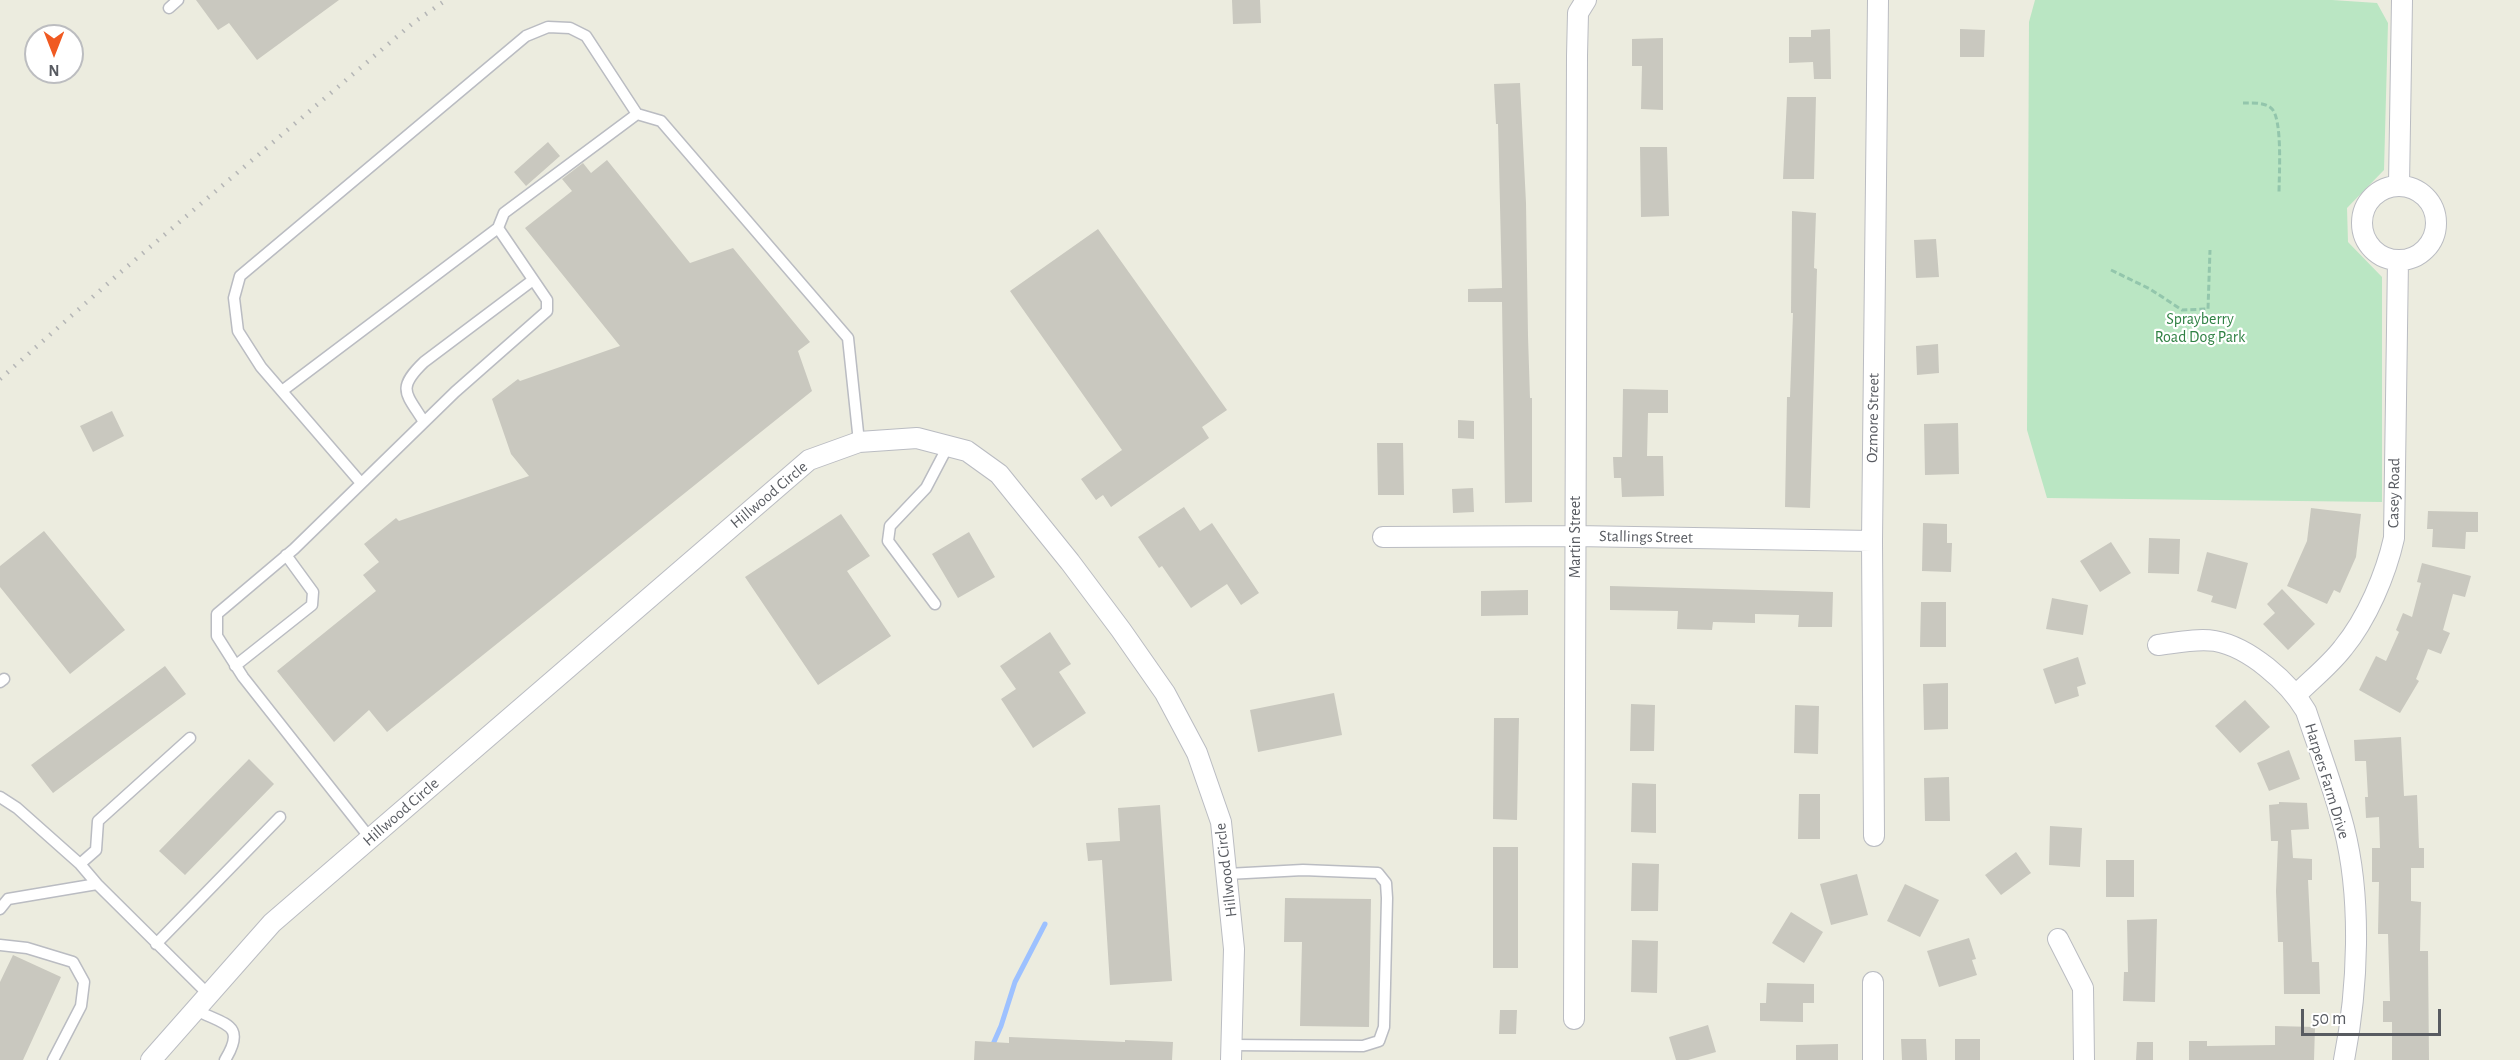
<!DOCTYPE html>
<html>
<head>
<meta charset="utf-8">
<style>
	body { margin:0 }
	#map { position:relative; width:2520px; height:1060px; overflow:hidden; background:#ececdf; font-family:"Alegreya Sans",sans-serif }
	canvas { display:block }
	.north { position:absolute; left:24px; top:24px; width:60px; height:60px; box-sizing:border-box; background:#fff; border:2px solid #bcbdc0; border-radius:50%; rotate:180deg; font-size:16px; font-weight:700; line-height:24px; text-align:center; color:#585b61 }
	.north::after { content:''; display:block; margin:auto; width:21px; height:27px; background:#f05a22; clip-path:polygon(50% 0,100% 100%,50% 72%,0 100%) }
	.scale { position:absolute; left:2301px; top:1009px; width:140px; height:27px; box-sizing:border-box; border:3px solid #585b61; border-top:0; padding-left:8px; font-size:18px; line-height:21px; white-space:nowrap; color:#585b61; -webkit-text-stroke:4px #fff; paint-order:stroke }
</style>
</head>
<body>
<div id="map">
<canvas width="2520" height="1060"></canvas>
<div class="north">N</div>
<div class="scale">50 m</div>
</div>
<script>
const g = document.querySelector('canvas').getContext('2d');
g.lineJoin = 'round';
function fillPath(path, color) { g.fillStyle = color; g.fill(path, 'evenodd'); }
function strokePath(path, color, width, dash) { g.strokeStyle = color; g.lineWidth = width; g.lineCap = dash ? 'butt' : 'round'; g.setLineDash(dash || []); g.stroke(path); }
function drawText(font, color, halo, rows, align = 'center') {
  g.font = font + ' "Alegreya Sans",sans-serif'; g.lineWidth = 4.5; g.setLineDash([]); g.textBaseline = 'middle'; g.strokeStyle = halo; g.fillStyle = color; for (const [text, x, y, turn = 0] of rows) {
    g.save(); g.translate(x, y); g.rotate((+turn || 0) * Math.PI / 180); g.textAlign = isNaN(turn) ? turn : align; if (halo) g.strokeText(text, 0, 0); g.fillText(text, 0, 0); g.restore();
  }
}
fillPath(new Path2D(`
	M2035,0H2332L2377,3L2388,23L2384,170L2347,208L2348,242L2382,277V502L2047,498L2027,430L2029,22Z`), '#bae6c3');
strokePath(new Path2D(`
	M986,1060L1001,1026L1015,982L1045,924`), '#9dc1ff', 5);
fillPath(new Path2D(`
	M196,0H339L257,60L229,23L218,30Z
	M1232,0H1260L1261,23L1233,24Z
	M1830,29L1831,79H1814L1813,62L1789,63V37H1811V30Z
	M1960,29L1985,30L1984,57H1960Z
	M1663,38V110L1641,109L1642,66H1632V39Z
	M1520,83L1526,203L1528,336L1530,398H1532V502L1505,503L1502,302H1468V289L1502,288L1498,124H1496L1494,84Z
	M1787,97H1816L1814,179H1783Z
	M548,142L560,156L526,186L514,172Z
	M1640,147H1667L1669,216L1641,217Z
	M607,160L690,263L733,248L810,342L798,351L812,391L387,732L369,710L334,742L277,671L376,591L363,575L379,562L364,544L396,518L399,521L529,476L511,454L492,399L518,379L520,381L620,346L525,228L572,191L562,179L583,163L591,173Z
	M1792,211L1816,213L1814,268L1817,269L1810,508L1785,507L1787,397H1790L1793,313H1791Z
	M1098,229L1227,410L1202,427L1209,438L1111,507L1103,495L1096,500L1081,479L1122,450L1010,291Z
	M1936,239L1939,277L1916,278L1914,240Z
	M1938,344L1939,373L1917,375L1916,346Z
	M1623,389L1668,390V413H1648L1647,456H1663L1664,496L1622,497L1621,478H1614L1613,457H1622Z
	M112,411L124,436L93,452L80,426Z
	M1458,420L1474,421V439L1458,438Z
	M1958,423L1959,474L1925,475L1924,424Z
	M1377,443H1403L1404,495H1378Z
	M1473,488L1474,512L1453,513L1452,489Z
	M1184,507L1200,531L1212,523L1259,593L1241,605L1227,584L1191,608L1162,566L1159,568L1138,537Z
	M2311,508L2361,514L2356,557L2340,593L2334,590L2327,604L2287,586L2307,541Z
	M2428,511L2478,512V532H2466L2465,549L2432,547L2433,529H2427Z
	M841,514L870,556L847,571L891,636L818,685L745,577Z
	M1923,523L1947,524V543H1952L1951,572L1922,571Z
	M44,531L125,630L70,674L0,587V566Z
	M969,532L995,577L958,598L932,554Z
	M2149,538L2180,539L2179,574L2148,573Z
	M2111,542L2131,573L2100,592L2080,561Z
	M2207,552L2248,563L2236,609L2211,602L2213,596L2197,591Z
	M2422,563L2471,576L2465,597L2453,594L2443,630L2450,633L2441,654L2428,649L2416,679L2419,681L2400,713L2359,690L2376,656L2386,661L2399,632L2396,630L2403,613L2412,617L2421,583L2417,582Z
	M1610,586L1833,592L1832,627H1798L1799,615L1755,614V623L1713,622L1712,630L1677,629L1678,611L1610,610Z
	M2282,589L2315,624L2288,650L2263,624L2275,613L2267,604Z
	M1528,590V615L1481,616V591Z
	M2052,598L2088,605L2083,635L2046,629Z
	M1921,602H1946V647H1920Z
	M1050,632L1071,664L1059,672L1086,713L1033,748L1001,699L1016,689L1000,666Z
	M2078,657L2086,684L2077,687L2079,696L2055,704L2043,669Z
	M165,666L186,694L53,793L31,765Z
	M1948,683V729L1924,730L1923,684Z
	M1334,693L1342,735L1258,752L1250,710Z
	M2245,700L2270,727L2240,753L2215,726Z
	M1631,704L1655,705L1654,751H1630Z
	M1795,705L1819,706L1818,754L1794,753Z
	M1494,718H1519L1517,820L1493,819Z
	M2401,737L2404,796L2417,795L2419,848H2424V868H2411V901L2421,902L2420,951H2428L2429,1060H2392V1022H2383V1001H2390L2388,934H2378L2379,882H2372V848H2380L2379,817L2366,818L2365,797H2368L2366,761H2355L2354,740Z
	M2289,750L2300,779L2269,791L2257,763Z
	M249,759L274,784L185,875L159,851Z
	M1949,777L1950,821H1925L1924,778Z
	M1632,783L1656,784V833L1631,832Z
	M1799,794H1820V839H1798Z
	M2279,802L2307,803L2309,829L2291,830L2293,858L2312,859V880H2308L2312,962H2319L2320,994H2284L2283,942H2278L2276,891L2278,841H2271L2269,805L2279,804Z
	M1160,805L1172,981L1110,985L1102,860L1088,861L1086,843L1120,841L1118,808Z
	M2050,826L2082,828L2080,867L2049,865Z
	M1493,847H1518V968H1493Z
	M2016,852L2031,873L2001,895L1985,875Z
	M2106,860H2134V897H2106Z
	M1632,863L1659,864L1658,911H1631Z
	M1857,874L1868,915L1831,925L1820,884Z
	M1905,884L1939,900L1920,937L1887,921Z
	M1285,898L1371,899L1369,1027L1300,1026L1302,942H1284Z
	M1791,912L1823,932L1804,963L1772,943Z
	M2157,919L2155,1002L2123,1001L2124,972H2128L2127,920Z
	M1969,938L1976,959L1972,960L1977,975L1939,987L1927,951Z
	M1632,940L1658,941L1657,993L1631,992Z
	M13,955L61,977L23,1060H0V982Z
	M1767,983L1814,984V1003H1803V1022L1760,1021V1003H1766Z
	M1500,1010H1517L1516,1034H1499Z
	M1708,1025L1716,1052L1688,1060H1676L1669,1037Z
	M2275,1026L2315,1027L2314,1060H2189V1041H2207V1046L2275,1045Z
	M1009,1037L1125,1042V1040L1173,1042L1172,1060H974L975,1041L1009,1043Z
	M1901,1039H1926L1927,1060H1902Z
	M1955,1039H1980V1060H1955Z
	M2137,1042H2153V1060H2136Z
	M1838,1044V1060H1796V1045Z`), '#c9c8bf');
const lane = new Path2D(`
	M169,8L178,0
	M282,391L498,228
	M424,422C406,393 396,389 424,362L533,280
	M361,483L261,367L238,331L234,298L240,276L526,36L548,27L570,28L586,36L637,114
	M935,604L888,541L890,526L926,488L948,446
	M235,666L312,605L313,592L286,555
	M0,682L4,679
	M0,797L17,808L80,864
	M370,838L243,677L217,636V614L294,549L455,392L547,311V300L498,228L504,213L637,114L661,121L848,338L859,442
	M1227,874L1303,870L1378,873L1386,883L1387,898L1384,1027L1379,1041L1363,1046L1231,1045
	M97,884L80,864L96,850L98,821L190,738
	M0,909L8,899L97,884L209,995
	M156,944L280,817
	M0,945L27,948L73,962L84,982L81,1006L53,1060
	M196,1010C225,1025 247,1024 225,1060`);
const street = new Path2D(`
	M2399,185L2402,0
	M2362 223a37 37 0 1 1 74 0a37 37 0 1 1-74 0Z
	M1383,537L1575,536L1872,541
	M2158,645C2175,643 2197,638 2215,641C2249,647 2289,682 2306,711C2319,750 2334,789 2344,828C2362,899 2358,989 2344,1060
	M2296,695C2311,680 2330,665 2343,648C2367,619 2386,574 2394,538L2398,260
	M1874,836L1872,541L1878,0
	M2058,939L2083,988L2084,1060
	M1873,982V1060
	M1574,1019L1577,56L1578,13L1586,0
	M151,1060L272,923L809,460L859,442L917,438L967,451L999,474L1070,562L1121,630L1165,693L1197,753L1221,822L1234,949L1231,1060`);
strokePath(lane, '#babcc2', 13);
strokePath(street, '#babcc2', 22);
strokePath(new Path2D(`
	M2243,103C2252,103 2264,102 2271,108C2283,117 2279,177 2279,193
	M2111,270L2150,289L2182,310L2208,309L2210,250`), '#93c6ac', 3, [6, 3]);
strokePath(lane, '#fff', 10);
strokePath(street, '#fff', 20);
strokePath(new Path2D(`
	M0,379L122,271L413,23L446,0`), '#b5b6b6', 4.5, [1.5, 8]);
drawText('16px', '#2f8143', '#fff', [
	["Sprayberry",2200,319],
	["Road Dog Park",2200,337]
]);
drawText('16px', '#585b61', '#fff', [
	["Ozmore Street",1873,418,-89],
	["Casey Road",2394,493,-89],
	["Hillwood Circle",769,495,-40],
	["Martin Street",1575,537,-90],
	["Stallings Street",1646,537,1],
	["Harpers Farm Drive",2327,781,73],
	["Hillwood Circle",401,812,-41],
	["Hillwood Circle",1226,870,-97]
]);
</script>
</body>
</html>
